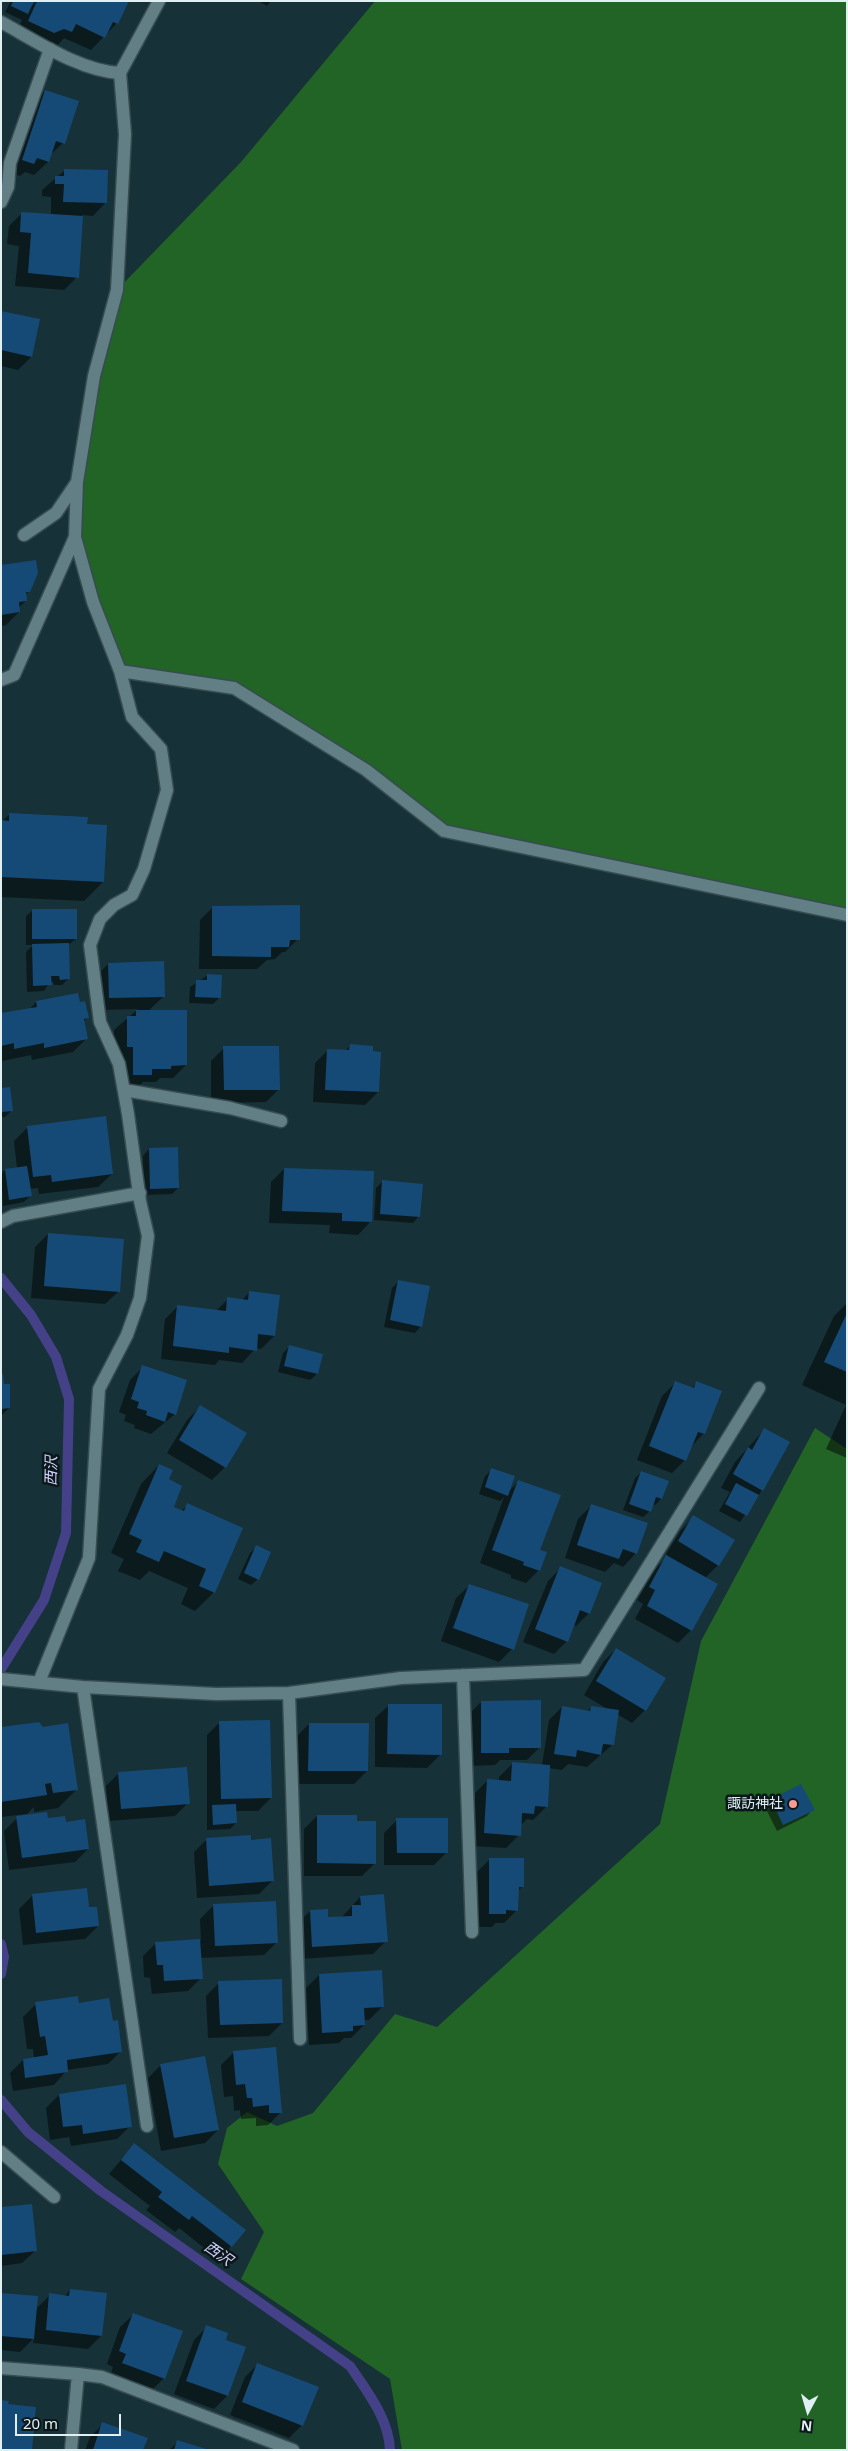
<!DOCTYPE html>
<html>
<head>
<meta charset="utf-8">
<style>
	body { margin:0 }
	#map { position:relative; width:848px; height:2451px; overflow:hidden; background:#163137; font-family:"Noto Sans",sans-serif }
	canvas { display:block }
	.frame { position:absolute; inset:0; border:2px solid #dfeff2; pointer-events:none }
	.north { position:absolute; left:783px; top:2386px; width:50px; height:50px; -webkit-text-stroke:4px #0b1719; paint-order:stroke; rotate:186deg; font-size:14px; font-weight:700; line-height:20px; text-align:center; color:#dfeff2 }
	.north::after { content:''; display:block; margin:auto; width:18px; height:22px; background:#dfeff2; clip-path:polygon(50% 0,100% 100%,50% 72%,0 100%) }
	.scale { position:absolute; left:15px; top:2414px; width:106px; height:22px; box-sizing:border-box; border:2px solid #dfeff2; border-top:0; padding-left:6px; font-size:15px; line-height:18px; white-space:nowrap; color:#dfeff2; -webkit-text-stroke:4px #0b1719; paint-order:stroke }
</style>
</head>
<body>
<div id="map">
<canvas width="848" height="2451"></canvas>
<div class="frame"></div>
<div class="north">N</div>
<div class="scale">20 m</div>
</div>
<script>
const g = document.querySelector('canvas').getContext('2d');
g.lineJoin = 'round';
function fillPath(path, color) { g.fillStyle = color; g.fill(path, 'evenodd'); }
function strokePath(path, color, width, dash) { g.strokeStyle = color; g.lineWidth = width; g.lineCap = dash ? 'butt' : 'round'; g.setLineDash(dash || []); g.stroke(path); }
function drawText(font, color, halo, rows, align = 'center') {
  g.font = font + ' "Noto Sans","Noto Sans JP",sans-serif'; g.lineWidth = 5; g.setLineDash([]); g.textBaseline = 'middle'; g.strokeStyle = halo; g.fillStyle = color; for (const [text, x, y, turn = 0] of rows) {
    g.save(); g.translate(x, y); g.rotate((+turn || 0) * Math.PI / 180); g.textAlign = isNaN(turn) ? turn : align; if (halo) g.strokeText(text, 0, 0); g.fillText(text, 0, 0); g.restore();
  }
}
fillPath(new Path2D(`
	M375,1H847V915L444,831L366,770L234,688L120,671L75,537L77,482L117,290L241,162Z
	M815,1428L847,1449V2450H402L390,2379L241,2279L264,2232L218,2164L227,2128L247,2112L277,2126L313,2113L395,2014L437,2027L660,1824L701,1641Z`), '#226326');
fillPath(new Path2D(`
	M11,1H33L31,7L36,1H127L117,23L91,50L64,38L58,45L50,41L40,45L16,34L22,20L5,12Z
	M259,1H271L267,6Z
	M45,91L63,143L49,156L48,162L34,175L25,172L20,176L10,173L32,104Z
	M64,171L106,202L93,216L82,215L77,277L64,290L15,286L19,246L7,244L9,226L22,213L51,215V197L42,196V190Z
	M1,312L31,357L18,370L1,366Z
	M1,566L29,591L25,595L26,601L18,608L19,612L6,625L1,626Z
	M10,814L85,825L103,882L84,901L1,897V822Z
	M213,907L298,939L285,952H282L275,959L267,960L257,969H199L200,920Z
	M33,910L76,939L68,945V979L62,985H54L53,982H50L44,991L27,992L26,952L33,945H26V916Z
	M108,964L164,996L148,1011L186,1065L173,1078H160L156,1082H143L138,1087H121L115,1060L114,1030L138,1009L97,1010L95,977Z
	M208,975L219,998L213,1004L189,1003L190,987Z
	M36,1002L79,1003L87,1018L83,1022L86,1039L73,1052L32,1060L31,1055L2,1061L1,1015L29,1010Z
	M350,1046L378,1092L365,1105L313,1102L315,1063L328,1050L345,1051Z
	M224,1048L279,1089L266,1102L211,1103V1061Z
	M1,1089L12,1110L5,1117H1Z
	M105,1118L112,1174L98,1187L39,1194L38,1188L29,1189L30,1196L24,1202L3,1206L1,1174L5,1170L17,1168L14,1141L27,1128Z
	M149,1149L178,1188L172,1194L144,1195L143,1156Z
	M284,1169L371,1221L358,1235L329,1233L330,1225L269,1223L271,1182Z
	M383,1181L419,1216L413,1223L374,1220L376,1188Z
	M48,1234L119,1291L105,1304L31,1298L35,1247Z
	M398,1282L421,1326L415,1333L384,1327L392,1288Z
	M250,1292L274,1336L261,1349L256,1348L242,1363L219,1360L215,1365L161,1359L165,1319L178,1306L216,1311L228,1299L242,1300Z
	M847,1303V1458L826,1449L846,1405L802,1385L834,1316Z
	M289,1347L321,1354L317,1374L310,1380L278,1372L283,1353Z
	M143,1367L175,1414L151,1434L134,1428L135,1425L124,1421L126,1415L119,1412L130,1380Z
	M1,1376L9,1408L1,1416Z
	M697,1382L704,1433L691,1447L685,1460L672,1473L637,1460L662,1396L675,1383L691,1389Z
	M200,1407L225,1467L212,1480L167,1453L187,1420Z
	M764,1430L762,1490L740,1522L719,1511L730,1492L721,1488L735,1462Z
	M159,1465L167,1480L172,1507L181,1511L188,1505L214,1592L195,1611L181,1604L188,1588L149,1571L140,1580L118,1571L124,1559L111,1553L141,1484Z
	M492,1470L508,1492L519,1481L539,1551V1570L526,1583L511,1578V1575L480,1563L504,1497L500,1501L479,1494L485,1476Z
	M642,1472L661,1499L655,1505L652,1504L650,1511L643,1517L623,1510L635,1478Z
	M591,1506L636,1553L623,1567L614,1563L605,1572L565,1558L578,1519Z
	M694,1517L718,1565L705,1578L691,1630L678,1643L635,1619L643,1604L637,1600L654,1570L668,1556L666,1554L681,1530Z
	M257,1546L258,1579L251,1585L238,1579L250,1553Z
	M561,1568L589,1613L576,1626L573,1625L567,1641L554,1654L523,1642L548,1581Z
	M470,1585L512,1649L499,1662L441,1641L456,1598Z
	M616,1649L645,1710L632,1723L617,1714L612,1745L587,1767L568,1764L562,1770L549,1768L546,1807L533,1820L527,1819L520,1826L519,1835L506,1848L472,1846L475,1793L488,1780L499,1781V1777L512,1764L542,1765L549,1720L562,1707L587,1712L591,1707L609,1710L584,1695L603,1662Z
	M481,1702L540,1747L527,1760H500L495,1765L468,1766V1715Z
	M389,1705L440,1755L427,1768L375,1767V1718Z
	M220,1722L271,1798L258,1811H235L236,1823L230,1829L207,1830V1735Z
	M309,1724L367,1771L354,1784H296V1737Z
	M1,1728L77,1789L58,1808L34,1812V1807L27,1814L1,1817Z
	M119,1773L188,1803L175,1816L108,1821L106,1786Z
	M801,1786L813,1809L807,1816L777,1831L765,1807L771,1800Z
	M317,1816L356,1822L375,1863L362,1876H304V1829Z
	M17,1818L64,1823L88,1849L75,1862L9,1870L4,1831Z
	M397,1820L447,1852L434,1865H384V1833Z
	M207,1839L250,1841L272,1881L259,1894L197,1898L194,1852Z
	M490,1859L523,1886L517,1892V1910L504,1923H495L492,1927H477V1872Z
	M32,1896L98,1926L85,1939L23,1945L19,1909Z
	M360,1897L386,1941L373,1954L300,1959L297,1924L310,1911L327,1919L341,1918Z
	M213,1906L277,1942L264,1955L200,1958L201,1978L188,1991L152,1994L150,1978L144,1977L143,1956L156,1943L201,1941L200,1919Z
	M319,1975L382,2007L369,2020H364V2025L351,2038H344L339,2043L309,2045L306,1988Z
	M219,1983L282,2023L269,2036L208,2038L206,1996Z
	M36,2004H78L112,2023L121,2051L108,2064L67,2070L54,2085L13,2091L10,2073L23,2060L34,2058L33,2049H27L23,2017Z
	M234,2052L281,2112L268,2125L256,2126V2118L241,2119L240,2110L234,2111L233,2096L224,2097L221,2065Z
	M161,2065L218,2130L205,2143L161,2151L148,2078Z
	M59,2095L130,2126L117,2139L71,2146L69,2137L50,2140L46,2108Z
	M134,2145L231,2246L218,2259L179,2228L175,2232L146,2210L150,2206L109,2174Z
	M1,2209L36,2250L22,2263L1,2266Z
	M70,2290L101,2336L88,2349L33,2343L34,2338L20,2352L1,2350V2295L36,2309L50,2295L65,2296Z
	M134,2314L164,2378L151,2391L110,2376L113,2367L107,2364L120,2327Z
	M207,2327L224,2341L227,2396L214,2409L174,2394L194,2340Z
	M258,2364L302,2425L289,2438L230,2415L245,2377Z
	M103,2424L142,2450H85L90,2437Z
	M178,2442L203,2450H169Z`), '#0007');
strokePath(new Path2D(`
	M1,1278L31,1315L56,1357L69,1399L66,1533L44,1600L1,1669
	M1,1944L4,1957L1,1974
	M1,2100L28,2132L101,2191L350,2366C367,2391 389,2419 390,2450`), '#444188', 10);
fillPath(new Path2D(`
	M13,1H34L28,14L11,6Z
	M37,1H129L118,24L113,22L105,38L76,24L72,32L64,29L54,33L28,21Z
	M45,90L79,101L65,144L56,141L49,162L37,158L34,164L22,160Z
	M64,169L108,170L107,203L63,202L64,184H55V176H64Z
	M21,212L83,216L79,278L28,273L31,233L20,232Z
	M1,311L40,319L32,357L1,350Z
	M36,560L38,573L30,592H26L27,601L19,602L20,612L1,615V565Z
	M9,813L88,817L87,824L107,825L104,882L1,877V820L9,821Z
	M300,905V940H290L289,947H271V957L212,956V906Z
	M32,909H77V939H32Z
	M69,943L70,979L60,980L59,976H51L52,985L33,986L32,944Z
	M164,961L165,997L109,998L108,963Z
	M207,974L222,975L221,998L195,997L196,980H207Z
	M78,993L80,1002L85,1001L89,1018L84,1019L88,1039L44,1048V1043L14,1049V1043L1,1046V1013L37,1007L36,1001Z
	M136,1010H187V1065L171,1066V1069H152V1075H133V1047H127V1016H136Z
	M350,1044L373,1046V1051L381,1052L379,1092L325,1090L327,1049L349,1050Z
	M223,1046H279L280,1090H224Z
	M10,1087L13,1111L1,1112V1088Z
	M106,1116L113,1174L52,1182L51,1175L33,1177L27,1126Z
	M178,1147L179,1188L150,1189L149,1148Z
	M27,1166L32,1196L9,1200L5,1169Z
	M284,1168L374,1171L372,1222L342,1221V1213L282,1211Z
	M382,1180L423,1184L420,1217L380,1214Z
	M48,1233L124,1239L120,1292L44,1286Z
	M398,1280L430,1286L422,1327L390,1320Z
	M249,1291L280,1295L275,1336L258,1334L257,1351L229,1347V1353L173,1346L177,1305L226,1311L227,1297L248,1300Z
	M847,1313V1372L824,1362Z
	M289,1345L323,1354L318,1374L284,1366Z
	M142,1365L187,1380L176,1415L168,1412L165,1422L146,1415L147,1411L137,1408L139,1402L131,1399Z
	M3,1374L4,1384H10V1408L1,1409V1375Z
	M675,1381L694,1388L696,1381L722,1391L705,1434L698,1432L686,1461L649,1446Z
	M200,1405L247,1433L226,1468L179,1440Z
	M764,1428L790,1442L763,1491L733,1474L748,1447L752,1450Z
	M159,1464L173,1470L169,1479L182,1486L174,1507L184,1511L187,1503L243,1528L215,1593L199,1586L206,1569L164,1551L159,1562L136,1552L142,1540L129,1534Z
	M491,1468L515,1476L508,1496L485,1487Z
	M641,1471L669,1481L662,1499L656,1497L651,1512L629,1504Z
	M518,1480L561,1495L540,1550L547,1552L540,1571L523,1565L524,1562L492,1550Z
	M736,1483L759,1495L747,1516L725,1504Z
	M591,1504L648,1523L637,1554L623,1549L619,1559L577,1545Z
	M693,1515L735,1540L719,1566L678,1541Z
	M256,1545L271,1552L259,1580L244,1573Z
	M666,1555L718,1584L692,1631L647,1606L655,1590L649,1587Z
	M560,1566L602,1583L590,1614L580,1610L568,1642L535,1629Z
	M469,1584L529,1604L514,1650L453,1628Z
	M616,1648L666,1678L646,1711L596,1681Z
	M541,1700V1748H509V1753H481V1701Z
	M388,1704H442V1755L387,1754Z
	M562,1706L590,1711L591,1706L619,1710L614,1745L603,1744L601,1755L577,1750L576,1757L554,1754Z
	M270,1720L272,1798L221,1799L219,1721Z
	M39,1722L43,1727L68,1723L78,1790L53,1793L51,1783L45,1784L47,1795L1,1802V1727Z
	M309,1723H369L368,1771H308Z
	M512,1762L550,1765L548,1807L535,1806L534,1814L522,1813L521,1836L484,1833L487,1779L511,1781Z
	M187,1767L190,1804L121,1809L118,1772Z
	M801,1784L815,1810L783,1825L771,1799Z
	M236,1804L237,1823L213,1825L212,1805Z
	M47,1812L48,1818L65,1816L66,1822L85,1819L89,1849L22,1858L16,1816Z
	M317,1815H357V1821H376V1864L317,1863Z
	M396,1818H448V1853H397Z
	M251,1835V1840L271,1838L274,1881L209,1886L206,1838Z
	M489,1858H524V1887H519L518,1911L506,1910V1914H489Z
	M87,1888L89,1907H97L99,1926L36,1933L32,1894Z
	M384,1894L388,1942L312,1947L310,1910L328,1909V1917L352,1916V1905H361L360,1896Z
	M276,1901L278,1943L215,1946L213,1904Z
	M200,1939L203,1979L164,1981L163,1965H157L155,1942Z
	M382,1970L384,2007L364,2008L365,2025L353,2026V2031L322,2033L319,1974Z
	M282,1979L283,2023L220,2025L218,1981Z
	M78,1996L79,2003L109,1998L113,2021L118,2020L122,2052L67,2060L68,2072L25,2078L23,2059L48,2055L45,2036L40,2037L35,2002Z
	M276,2047L282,2113H269V2105L253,2107L252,2098H247L245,2084L236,2085L233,2051Z
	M205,2056L219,2130L174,2138L160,2064Z
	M126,2084L132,2127L83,2134L82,2125L63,2127L59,2094Z
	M134,2143L246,2230L232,2247L192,2216L189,2220L158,2197L162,2192L121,2160Z
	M32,2204L37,2251L1,2255V2207Z
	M70,2289L107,2293L102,2336L46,2330L49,2293L69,2296Z
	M1,2293L38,2296L34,2339L1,2336Z
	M133,2313L183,2331L165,2379L122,2363L126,2354L119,2351Z
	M206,2325L228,2333L226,2340L246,2347L228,2396L186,2381Z
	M257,2363L319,2387L303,2426L242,2402Z
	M1,2400L9,2401L8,2404L36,2407L32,2450H1Z
	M102,2422L148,2438L143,2450H93Z
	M177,2440L206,2449V2450H174Z`), '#164a76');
const service = new Path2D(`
	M1,22C36,41 80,71 120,73
	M1,202L8,187L10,163L50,49
	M24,535L56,513L77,482
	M120,671L234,688L366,770L444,831L847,915
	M1,680L14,675L75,537
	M124,1090L230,1108L281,1121
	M1,1222L13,1216L140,1193
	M463,1675L472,1932
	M1,1679L83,1687L216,1694L289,1693L401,1678L584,1670L759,1388
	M39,1682L89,1558L99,1389L127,1335L140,1298L148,1236L140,1201L128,1114L119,1064L100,1022L90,945L100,919L114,905L132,895L144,869L167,790L161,749L132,717L120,671L93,602L75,537L77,482L94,376L117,290L125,134L120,73L159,1
	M83,1687L147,2126
	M289,1693L300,2039
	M1,2152L54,2197`);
const minor = new Path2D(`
	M1,2368L78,2374
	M71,2450L78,2374L102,2377L293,2450`);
strokePath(service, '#364c51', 15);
strokePath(minor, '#364c51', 15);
strokePath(service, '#627f85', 12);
strokePath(minor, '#627f85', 12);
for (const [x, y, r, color] of [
	[793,1804,5,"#f59c93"]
]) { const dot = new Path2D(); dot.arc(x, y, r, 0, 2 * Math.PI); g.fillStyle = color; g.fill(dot); strokePath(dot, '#0b1719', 2); }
drawText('14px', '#dfeff2', '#0b1719', [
	["諏訪神社",783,1804]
], 'right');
drawText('italic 15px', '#ced1fb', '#0b1719', [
	["西沢",52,1471,-89],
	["西沢",218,2254,35]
]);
</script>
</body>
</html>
